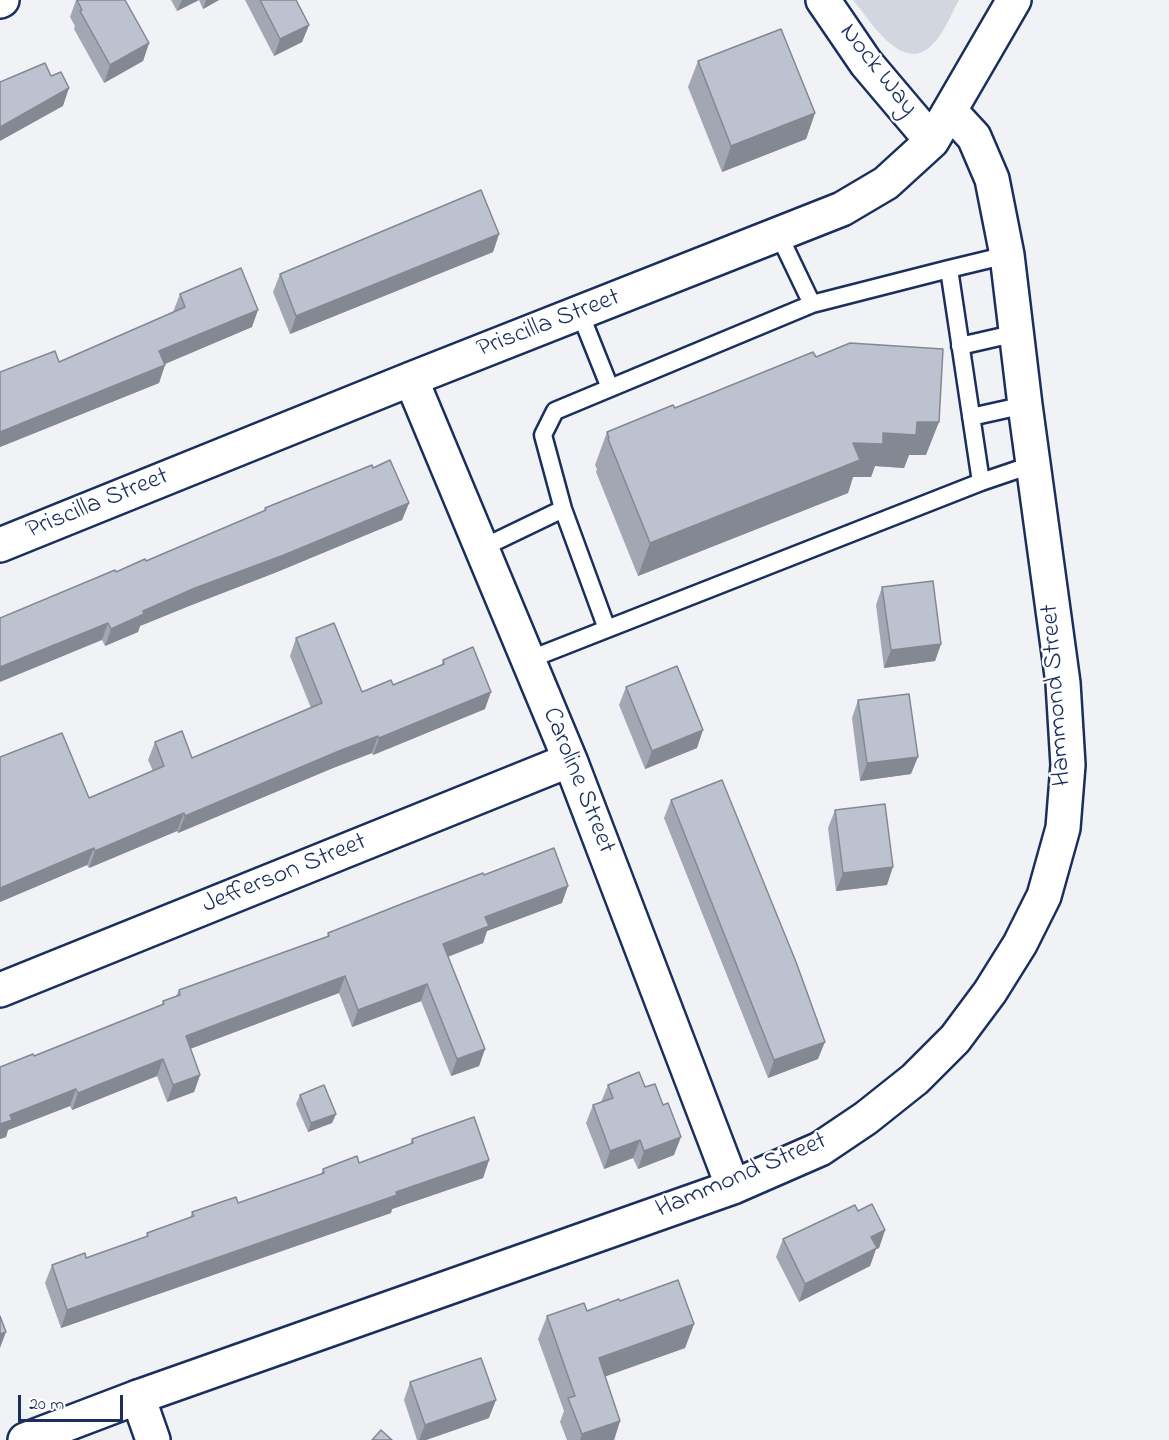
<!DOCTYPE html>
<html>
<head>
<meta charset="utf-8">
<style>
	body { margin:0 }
	#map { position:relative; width:1169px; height:1440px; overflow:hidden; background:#f1f2f5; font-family:"Indie Flower",sans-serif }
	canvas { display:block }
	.scale { position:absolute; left:18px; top:1395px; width:105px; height:27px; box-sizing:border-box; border:3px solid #1b2f5e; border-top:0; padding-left:8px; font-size:18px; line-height:21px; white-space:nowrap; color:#1b2f5e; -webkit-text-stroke:4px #fff; paint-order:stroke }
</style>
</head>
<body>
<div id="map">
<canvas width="1169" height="1440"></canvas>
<div class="scale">20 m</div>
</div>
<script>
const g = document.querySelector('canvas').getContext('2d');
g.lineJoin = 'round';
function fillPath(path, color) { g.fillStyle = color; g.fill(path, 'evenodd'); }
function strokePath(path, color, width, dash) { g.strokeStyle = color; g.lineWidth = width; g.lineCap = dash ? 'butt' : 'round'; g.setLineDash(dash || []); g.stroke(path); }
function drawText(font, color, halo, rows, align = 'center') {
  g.font = font + ' "Indie Flower",sans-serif'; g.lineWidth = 4.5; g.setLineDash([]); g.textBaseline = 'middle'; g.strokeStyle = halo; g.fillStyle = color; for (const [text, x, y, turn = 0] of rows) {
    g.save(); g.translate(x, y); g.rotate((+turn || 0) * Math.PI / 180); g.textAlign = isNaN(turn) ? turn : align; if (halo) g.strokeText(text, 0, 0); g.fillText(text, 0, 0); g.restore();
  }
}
fillPath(new Path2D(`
	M853,0H959C951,14 944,34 932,45C902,75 870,20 853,0Z`), '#d2d6df');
const lane = new Path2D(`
	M779,235L812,304L949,269L981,482
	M949,269L1007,255
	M580,313L610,388
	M960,346L1017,333
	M971,417L1025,405
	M482,548L563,509
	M607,629L563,509L543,435L555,411L812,304
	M528,660L981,482L1034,464`);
const street = new Path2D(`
	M823,0L866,63L932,141
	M0,1L2,0
	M411,379L570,760L733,1187
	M0,545L411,379L842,209L886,183L932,141L1014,0
	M0,990L570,760
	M25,1440L138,1397L733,1187L820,1149L866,1118L915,1079L955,1039L990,992L1020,944L1044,896L1063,828L1068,765L1063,683L1025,405L1007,255L992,179L974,137L950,111`);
const secondary = new Path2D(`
	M138,1397L153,1440`);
strokePath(lane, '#1b2f5e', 21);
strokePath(street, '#1b2f5e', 38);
strokePath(secondary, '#1b2f5e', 38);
strokePath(lane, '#fff', 16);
strokePath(street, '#fff', 33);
strokePath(secondary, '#fff', 33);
fillPath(new Path2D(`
	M76,0H125L149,43L143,61L104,83L74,29L75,26L70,17Z
	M171,0H199L177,11Z
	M199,0H219L203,9Z
	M245,0H296L309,25L302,42L274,56Z
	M698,61L815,113L806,139L722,172L688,87Z
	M499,234L493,252L290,334L273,292L280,274Z
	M180,294L252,327L165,364L159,383L0,447V372L59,362L173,312Z
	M816,357L926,455H909L904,468L875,466L871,477H853L848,493L638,576L596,472L597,469L595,465L607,432Z
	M373,468L409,503L402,520L277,572L189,606L140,626L138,632L105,646L102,640L116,572L146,561L264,511L265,508Z
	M882,587L941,644L935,661L884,668L876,605Z
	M296,638L362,692L393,685L441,666L443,660L485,709L373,755L372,753L333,768L178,833L177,831L89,868L87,865L0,902V757L89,798L153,771L148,760L155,742L192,758L311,708L290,656Z
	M626,687L697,748L645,769L619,705Z
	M858,700L911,774L860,781L852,718Z
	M671,800L818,1059L768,1078L664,818Z
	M835,810L887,885L836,891L828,828Z
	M484,875L562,903L487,931L483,943L448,957L485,1049L479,1066L451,1076L421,1001L352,1027L339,993L190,1049L200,1075L194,1092L167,1102L157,1076L72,1110L70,1106L8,1130L6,1137L0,1139V1067L34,1056L162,1004L163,1001L176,996L179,990L327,937L328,933Z
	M608,1085L674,1155L638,1169L633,1158L604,1169L586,1123L593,1105L601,1102Z
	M300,1095L336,1114L332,1123L308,1132L296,1104Z
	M412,1139L489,1160L483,1178L392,1209L391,1213L61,1328L45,1283L52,1265L86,1258L146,1237L147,1233L190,1218L192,1212L238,1203L321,1174L323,1169L359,1163L410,1144Z
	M858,1211L885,1230L879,1248L876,1249L870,1266L799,1302L776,1257L783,1239Z
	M620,1301L694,1324L685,1348L605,1376L620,1421L614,1440H567L560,1422L564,1411L538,1339L547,1316L587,1311Z
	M410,1382L489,1418L426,1440H417L404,1400Z`), '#a2a7b3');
fillPath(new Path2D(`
	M182,0H199L177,11Z
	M206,0H219L203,9Z
	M309,25L302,42L274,56L280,39Z
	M149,43L143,61L104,83L110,65Z
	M69,88L63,106L0,141V127Z
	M815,113L806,139L722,172L731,146Z
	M499,234L493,252L290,334L296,316Z
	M258,310L252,327L153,369L159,351Z
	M165,365L159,383L0,447V432Z
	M917,422H939L926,455H909L904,468L875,466L871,477H853L848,493L638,576L650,543L853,443Z
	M409,503L402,520L277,572L189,606L140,626L138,632L105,646L111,629L143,611L195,588Z
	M108,623L102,640L0,682V667Z
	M941,644L935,661L884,668L891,650Z
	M491,692L485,709L373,755L379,738Z
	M703,730L697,748L645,769L652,751Z
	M378,736L372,753L333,768L178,833L185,816L339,751Z
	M918,757L911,774L860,781L867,763Z
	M184,813L177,831L89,868L95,851Z
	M94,848L87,865L0,902V888Z
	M893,867L887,885L836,891L843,873Z
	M568,886L562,903L487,931L483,943L436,961L443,944L485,917Z
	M345,976L339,993L179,1053L186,1036Z
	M427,984L421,1001L352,1027L358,1010Z
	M825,1042L818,1059L768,1078L774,1060Z
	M485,1049L479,1066L451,1076L457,1059Z
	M163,1059L157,1076L72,1110L78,1093Z
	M200,1075L194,1092L167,1102L173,1085Z
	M76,1089L70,1106L8,1130L6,1137L0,1139V1124L10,1115Z
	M336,1114L332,1123L308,1132L311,1123Z
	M681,1137L674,1155L638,1169L644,1151Z
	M640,1140L633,1158L604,1169L610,1151Z
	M489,1160L483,1178L392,1209L391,1213L61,1328L67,1310L396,1192Z
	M885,1230L879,1248L876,1249L870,1266L799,1302L805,1284L871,1237Z
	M694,1324L685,1348L590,1382L599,1358Z
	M6,1332L0,1348V1334Z
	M496,1400L489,1418L426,1440H419L425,1425Z
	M620,1421L614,1440H580L582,1434Z`), '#848892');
const building = new Path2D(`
	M77,0H125L149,43L110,65L80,11L82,10Z
	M260,0H296L309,25L280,39Z
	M781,29L815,113L731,146L698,61Z
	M45,63L51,76L61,72L69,88L0,127V82Z
	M481,190L499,234L296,316L280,274Z
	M241,268L258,310L159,351L165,365L0,432V372L55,351L59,362L185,307L180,294Z
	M850,343L943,349L939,422H917L916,435L883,433V444L853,443L860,460L650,543L608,439L609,438L607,432L673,405L675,408L813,352L816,357Z
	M390,460L409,503L284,555L195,588L143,611L144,614L111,629L108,623L0,667V618L115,570L116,572L145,559L146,561L266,510L265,508L372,465L373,468Z
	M933,581L941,644L891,650L882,587Z
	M334,623L362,692L391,680L393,685L444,664L443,660L473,647L491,692L379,738L378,736L339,751L185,816L184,813L95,851L94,848L0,888V757L62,733L89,798L164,766L155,742L182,731L192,758L322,703L296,638Z
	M677,666L703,730L652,751L626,687Z
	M909,694L918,757L867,763L858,700Z
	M722,780L796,962L825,1042L774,1060L671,800Z
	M885,804L893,867L843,873L835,810Z
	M554,848L568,886L485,917L489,926L443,944L485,1049L457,1059L427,984L358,1010L345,976L186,1036L200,1075L173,1085L163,1059L78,1093L76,1089L10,1115L12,1120L0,1124V1067L33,1054L34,1056L164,1004L163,1001L180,995L179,990L329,936L328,933L404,903L483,873L484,875Z
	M639,1072L645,1087L655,1084L663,1105L668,1103L681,1137L644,1151L640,1140L610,1151L593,1105L613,1098L608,1085Z
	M324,1085L336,1114L311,1123L300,1095Z
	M474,1117L489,1160L396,1192L397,1195L67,1310L52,1265L85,1253L86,1258L148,1236L147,1233L194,1216L192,1212L236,1197L238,1203L324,1173L323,1169L357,1156L359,1163L413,1143L412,1139Z
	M872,1204L885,1230L871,1237L877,1248L805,1284L783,1239L855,1205L858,1211Z
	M678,1280L694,1324L599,1358L620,1421L582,1434L568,1398L575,1396L547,1316L584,1303L587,1311L619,1299L620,1301Z
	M0,1316L6,1332L0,1334Z
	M481,1358L496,1400L425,1425L410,1382Z
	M381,1430L392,1440H372Z`);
fillPath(building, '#bcc2d0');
strokePath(building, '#848892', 1.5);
drawText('26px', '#1b2f5e', '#fff', [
	["Nock Way",877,71,52],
	["Priscilla Street",549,325,-21],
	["Priscilla Street",98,505,-22],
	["Hammond Street",1058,695,-94],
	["Caroline Street",577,781,68],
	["Jefferson Street",285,875,-22],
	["Hammond Street",742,1177,-23]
]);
</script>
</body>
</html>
